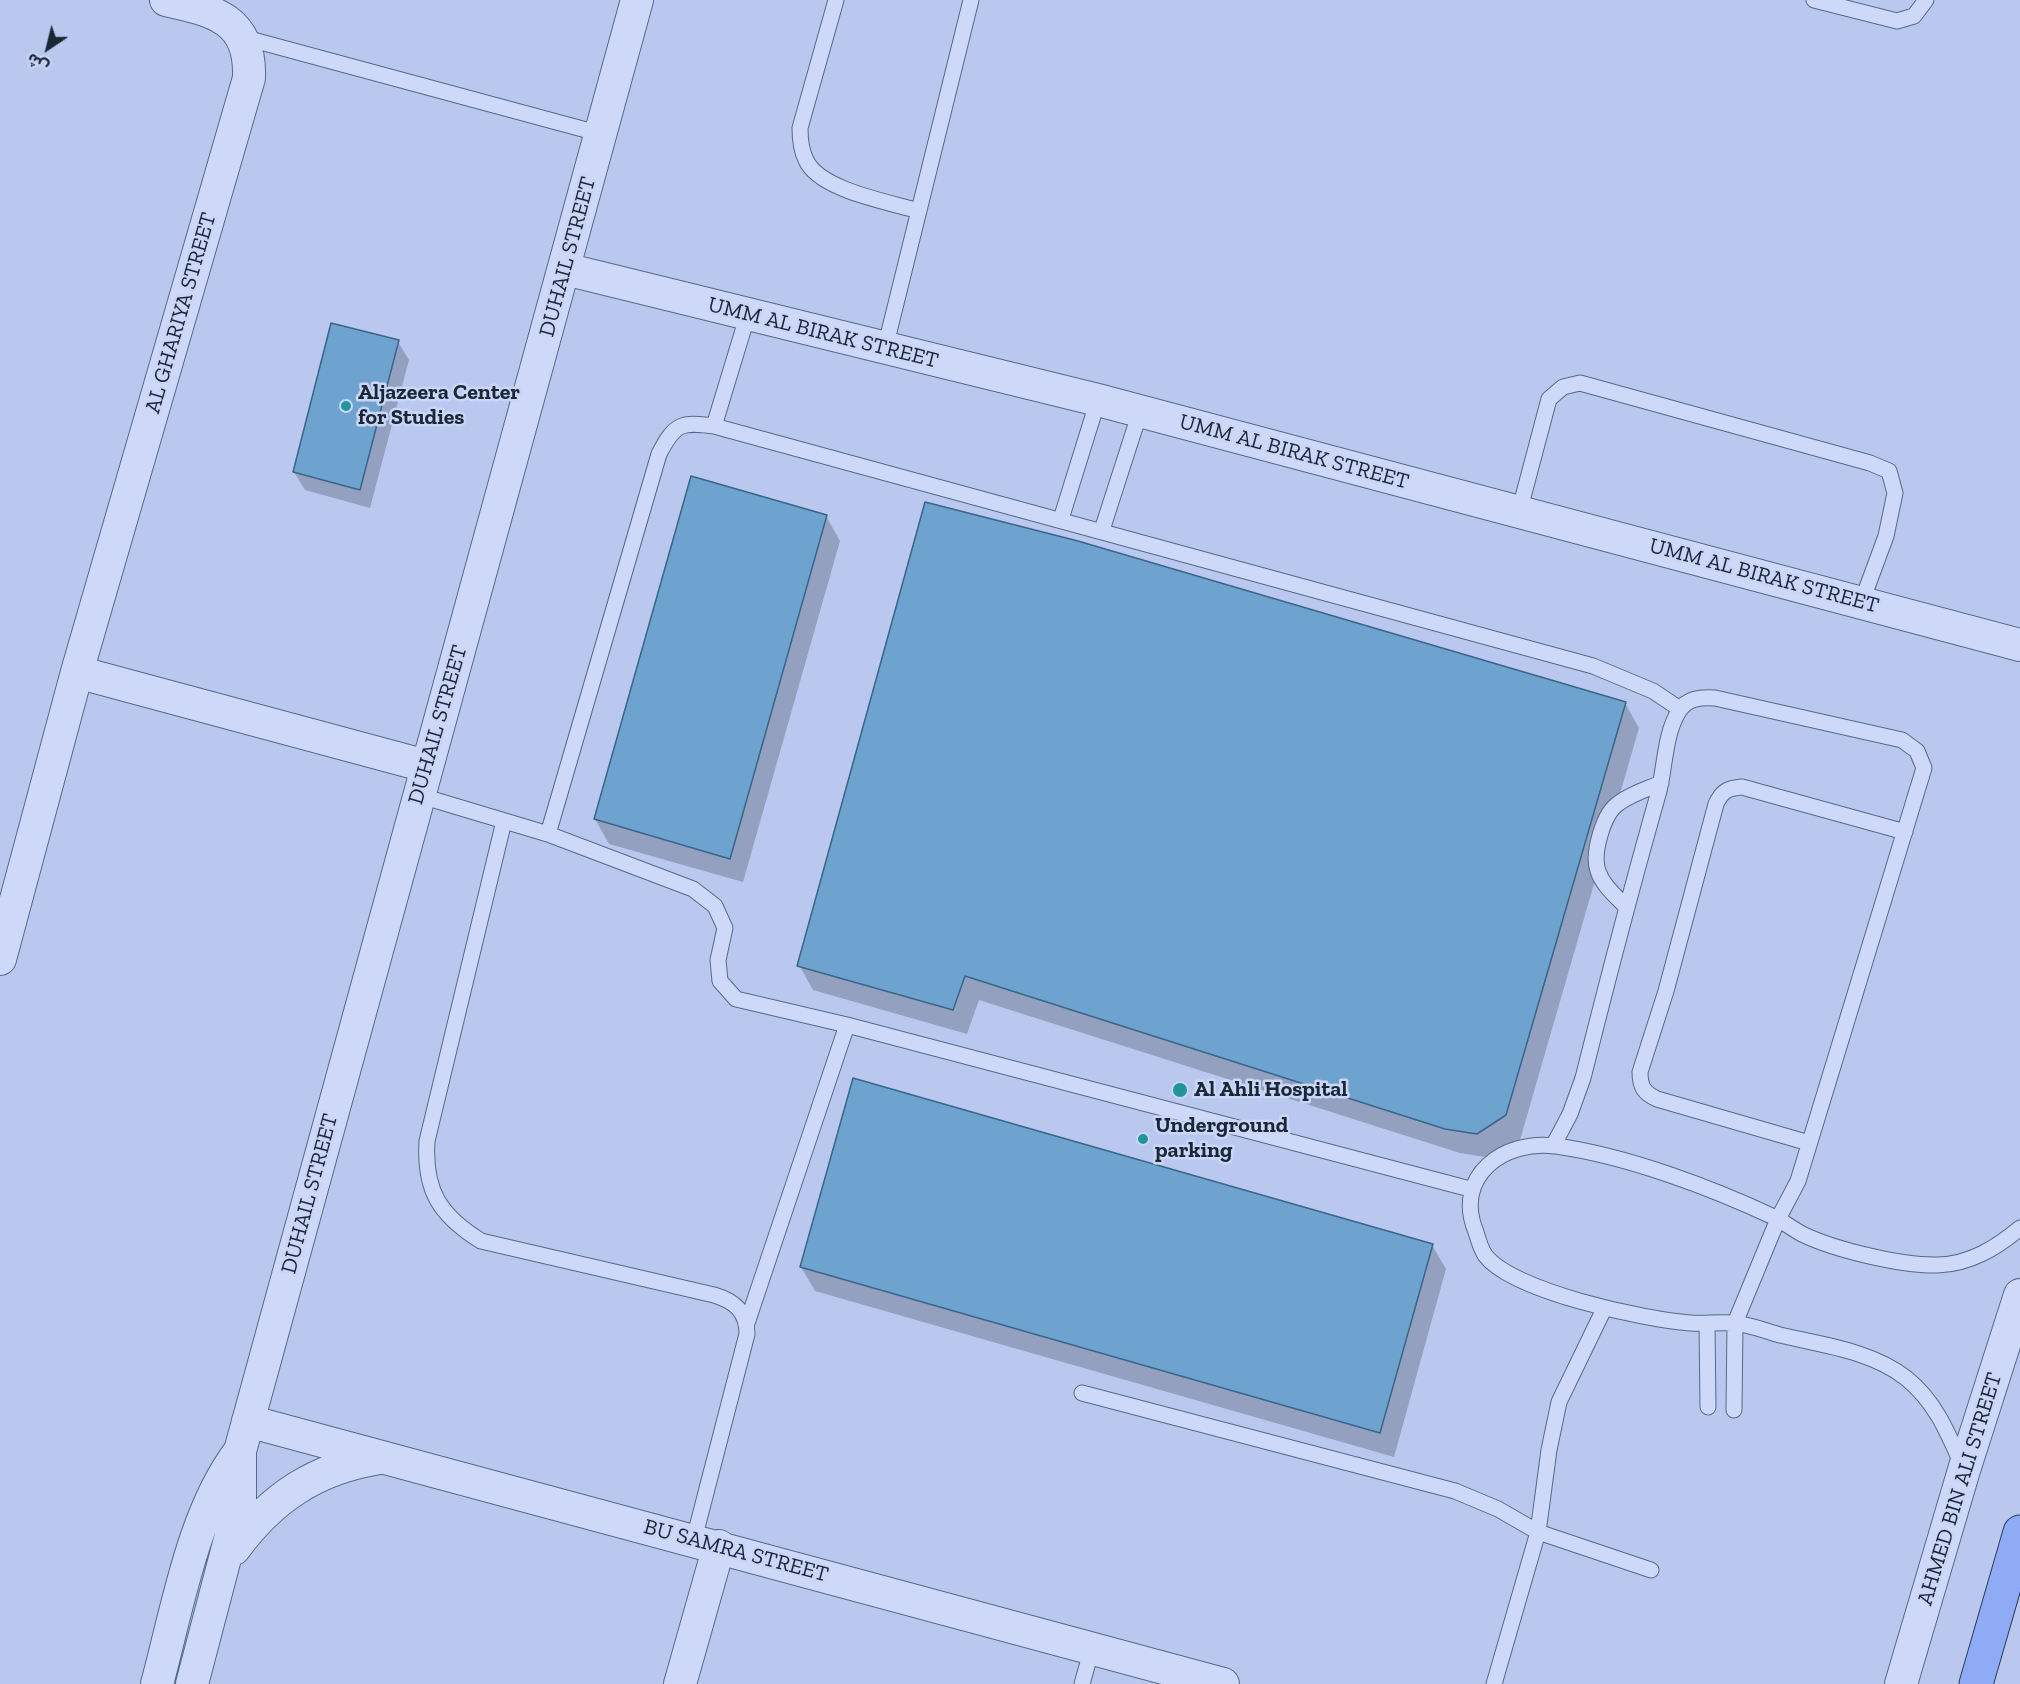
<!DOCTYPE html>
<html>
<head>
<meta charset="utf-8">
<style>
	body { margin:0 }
	#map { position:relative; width:2020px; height:1684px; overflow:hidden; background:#bac8f0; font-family:"Zilla Slab","Noto Sans Arabic",serif }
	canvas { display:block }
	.north { position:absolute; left:18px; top:18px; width:60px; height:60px; -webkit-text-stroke:4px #cad5f7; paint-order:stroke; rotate:215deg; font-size:16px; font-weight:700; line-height:24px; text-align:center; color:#1a2735 }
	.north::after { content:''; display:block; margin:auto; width:21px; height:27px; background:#1a2735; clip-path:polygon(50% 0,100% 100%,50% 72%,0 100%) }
</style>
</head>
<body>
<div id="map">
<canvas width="2020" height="1684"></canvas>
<div class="north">ش</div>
</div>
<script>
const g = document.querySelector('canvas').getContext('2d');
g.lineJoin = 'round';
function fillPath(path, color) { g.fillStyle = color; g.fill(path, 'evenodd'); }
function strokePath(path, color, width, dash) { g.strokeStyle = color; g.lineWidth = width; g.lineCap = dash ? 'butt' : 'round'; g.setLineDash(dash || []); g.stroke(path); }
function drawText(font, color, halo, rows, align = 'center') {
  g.font = font + ' "Zilla Slab",serif'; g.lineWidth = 5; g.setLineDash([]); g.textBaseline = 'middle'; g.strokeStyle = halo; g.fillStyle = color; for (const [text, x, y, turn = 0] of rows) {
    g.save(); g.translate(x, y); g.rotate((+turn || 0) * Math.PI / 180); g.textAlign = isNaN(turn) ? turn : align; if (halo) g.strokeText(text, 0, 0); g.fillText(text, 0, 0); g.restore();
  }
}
fillPath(new Path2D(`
	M398,342L409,360L370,508L305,490L294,472Z
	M826,516L840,541L743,882L609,844L595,819Z
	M1625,703L1639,728L1520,1140L1492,1158L1460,1153L979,1000L967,1034L813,990L799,965Z
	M1432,1245L1446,1269L1394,1457L815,1291L801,1267Z`), '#0003');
const building = new Path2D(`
	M331,323L399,340L360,490L293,472Z
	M691,476L827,515L730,859L594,819Z
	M925,502L1078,541L1626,702L1506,1115L1477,1134L1445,1129L965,976L953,1010L797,966Z
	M853,1078L1433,1244L1380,1433L800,1267Z`);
fillPath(building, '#6ea3d0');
strokePath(building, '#396587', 1.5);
const lane = new Path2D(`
	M836,0L800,128C800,139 801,150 806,160C819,190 889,202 919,211
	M1814,0L1897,21L1914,16L1926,0
	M242,37L601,134
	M885,348L971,0
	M714,426L748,314
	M1519,512L1549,399L1563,387L1580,383L1870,463L1889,471L1895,493L1886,536L1862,601
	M1061,519L1098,400
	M1102,530L1140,412
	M418,795L548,834L693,889L715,906L725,928L718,960L720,981L736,999L847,1025L1470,1189
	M504,821L427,1141C424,1190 439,1215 481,1241L714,1295C735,1301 747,1312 747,1334L694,1539
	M548,834L659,454C675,423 681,422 714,426L1593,666L1653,691L1680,709
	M1626,907C1616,896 1603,886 1598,871C1592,854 1603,813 1619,803C1631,794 1647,789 1661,783
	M1809,1143L1657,1099C1644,1093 1640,1087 1640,1072L1666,991L1716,804C1722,791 1728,788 1742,787L1905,832
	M1553,1146L1570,1114L1583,1078C1607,982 1632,886 1659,791C1665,766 1665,733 1679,711C1687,698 1701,697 1715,698L1902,740L1917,751L1924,768L1798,1181L1778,1219L1735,1323L1734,1410
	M747,1323L847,1025
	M1707,1324L1708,1407
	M1082,1393L1455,1491L1498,1509L1538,1532L1549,1450L1559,1402L1604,1309
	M1962,1465C1948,1433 1935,1401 1906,1378C1872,1351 1822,1345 1780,1335C1765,1331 1749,1324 1733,1323C1719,1322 1705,1324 1690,1323C1646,1320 1511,1291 1485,1255C1481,1249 1478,1239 1476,1232C1453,1177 1503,1139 1556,1146C1627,1156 1710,1187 1776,1218C1785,1223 1793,1229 1802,1234C1835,1250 1902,1266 1938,1265C1970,1264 1996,1248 2020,1228
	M1082,1684L1092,1648
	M1494,1684L1538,1532L1651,1570`);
const street = new Path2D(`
	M565,269L1098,400L2020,645
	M77,672L426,766
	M0,959L77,672L249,78C251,19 215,11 166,0
	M248,1421L1223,1684
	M234,1549C271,1498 316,1468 380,1458
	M157,1684C177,1610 193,1512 240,1451
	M192,1684L240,1501V1451L637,0
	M680,1684L719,1546
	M1901,1684L1964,1470L2020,1295`);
const primary = new Path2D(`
	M1976,1684L2020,1532`);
strokePath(lane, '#546a87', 17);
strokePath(street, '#546a87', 34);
strokePath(primary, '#293e54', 35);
strokePath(lane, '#ced9fa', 15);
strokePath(street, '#ced9fa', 32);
strokePath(primary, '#8fabf6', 33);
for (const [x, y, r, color] of [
	[346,406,6,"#219599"],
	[1180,1090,8,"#219599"],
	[1143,1139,6,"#219599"]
]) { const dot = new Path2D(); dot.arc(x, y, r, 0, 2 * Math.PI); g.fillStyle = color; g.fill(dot); strokePath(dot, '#cad5f7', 2); }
drawText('22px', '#1a2735', '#cad5f7', [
	["DUHAIL STREET",568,257,-75],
	["AL GHARIYA STREET",181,313,-74],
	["UMM AL BIRAK STREET",823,333,14],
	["UMM AL BIRAK STREET",1294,452,15],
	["UMM AL BIRAK STREET",1764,576,15],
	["DUHAIL STREET",438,725,-74],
	["DUHAIL STREET",310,1194,-75],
	["AHMED BIN ALI STREET",1960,1489,-73],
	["BU SAMRA STREET",736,1551,15]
]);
drawText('bold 22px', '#1a2735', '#cad5f7', [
	["Aljazeera Center",358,393],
	["for Studies",358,418],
	["Al Ahli Hospital",1194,1090],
	["Underground",1155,1126],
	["parking",1155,1151]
], 'left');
</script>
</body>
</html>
